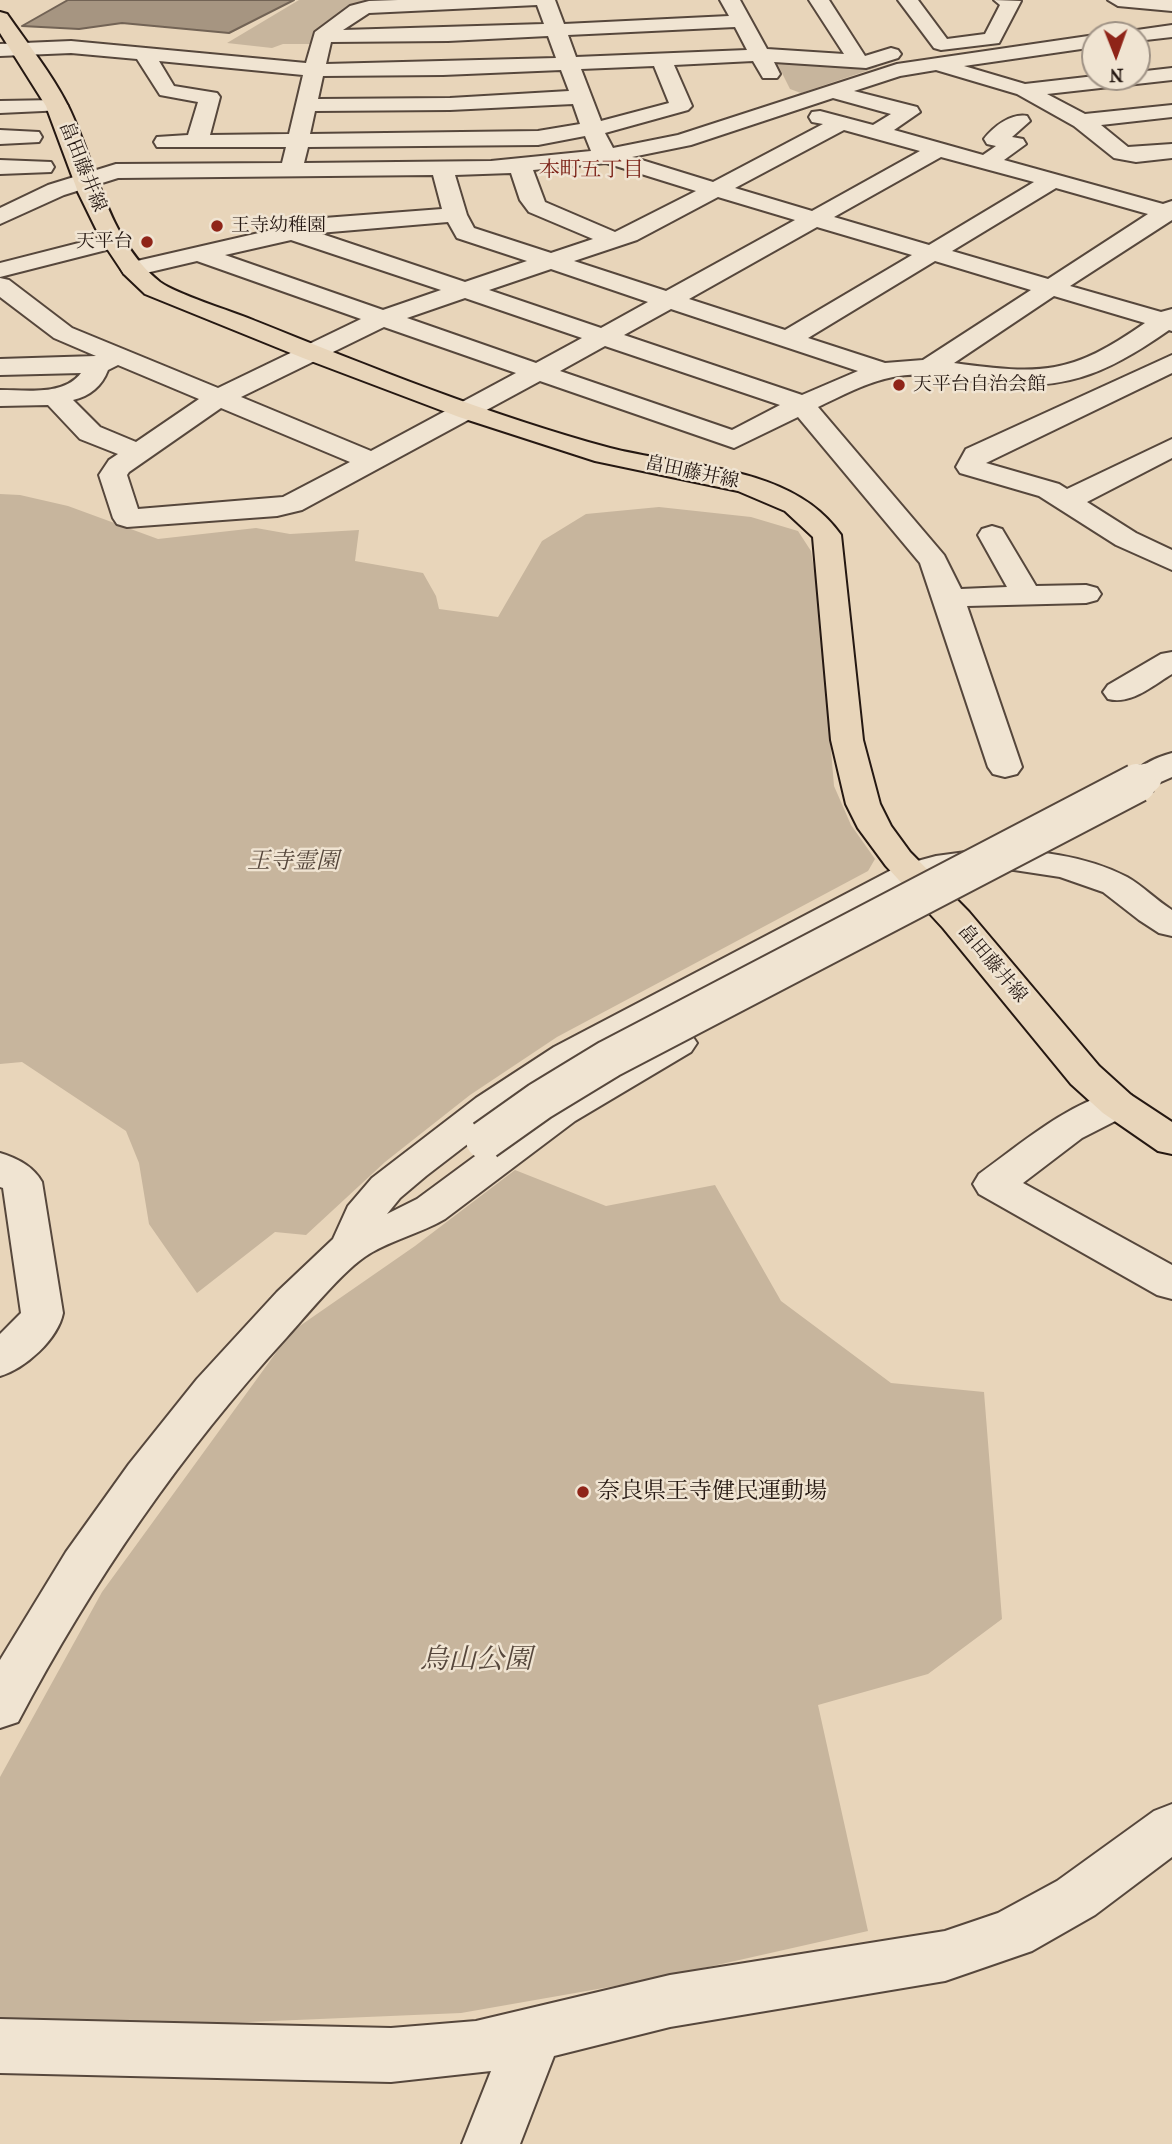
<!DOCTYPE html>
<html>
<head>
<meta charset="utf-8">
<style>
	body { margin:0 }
	#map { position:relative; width:1172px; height:2144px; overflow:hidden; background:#e8d5ba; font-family:"IM FELL French Canon",serif }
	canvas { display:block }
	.north { position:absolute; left:1081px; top:21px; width:70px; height:70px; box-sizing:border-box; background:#f0e4d2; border:2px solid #9f9285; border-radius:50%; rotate:179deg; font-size:19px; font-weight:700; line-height:28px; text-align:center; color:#251812 }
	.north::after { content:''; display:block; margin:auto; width:24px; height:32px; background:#8f2418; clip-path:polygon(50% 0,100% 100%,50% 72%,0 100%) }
</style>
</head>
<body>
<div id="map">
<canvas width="1172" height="2144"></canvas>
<div class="north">N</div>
</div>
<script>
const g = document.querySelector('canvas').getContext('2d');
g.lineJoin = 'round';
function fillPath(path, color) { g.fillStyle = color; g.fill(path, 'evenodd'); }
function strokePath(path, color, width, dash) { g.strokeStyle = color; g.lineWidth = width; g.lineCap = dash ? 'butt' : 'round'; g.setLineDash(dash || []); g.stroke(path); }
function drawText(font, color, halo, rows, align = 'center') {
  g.font = font + ' "IM FELL French Canon","Noto Serif JP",serif'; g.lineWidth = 5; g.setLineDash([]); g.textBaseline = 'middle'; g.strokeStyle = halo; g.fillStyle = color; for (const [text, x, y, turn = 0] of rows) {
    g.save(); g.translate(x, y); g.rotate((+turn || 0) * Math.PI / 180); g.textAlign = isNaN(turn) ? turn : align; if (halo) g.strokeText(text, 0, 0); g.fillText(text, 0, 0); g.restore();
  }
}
fillPath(new Path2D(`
	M299,0H374L375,4L314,44H283L272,48L227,43Z
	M789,58L878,67L801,93L790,89L776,61Z
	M0,494L20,495L68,506L158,539L256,528L290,534L359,530L355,561L423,573L436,596L439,609L498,617L542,541L586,514L659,507L751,517L798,531L811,551L818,593L834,786L851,825L875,859L868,871L557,1037L470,1095L385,1162L306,1235L275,1232L197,1293L149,1224L139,1163L126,1131L22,1062L0,1064Z
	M515,1170L606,1206L715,1185L781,1301L891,1383L984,1392L1002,1619L928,1674L818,1705L868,1931L655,1979L461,2013L178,2025L0,2022V1777L102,1592L291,1332L415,1246Z`), '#c7b59d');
const water = new Path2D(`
	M68,0H294L229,33L122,23L79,29L22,26Z`);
fillPath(water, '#a69581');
strokePath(water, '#726355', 2);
const minor = new Path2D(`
	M555,0L564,24L729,16L720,0H740L767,49L844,54L809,0H829L865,56L891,48L898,50L901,54L898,58L866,68L774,62L780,74L777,78H763L753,61L674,65L692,106L688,110L605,133L613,148L678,135L897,64L1095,35V47L964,66L1025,84L1095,76L1137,77V72L1172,68V80L1047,94L1085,114L1172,105V117L1101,125L1128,147L1172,144V158L1136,162L1114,158L1074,126L1017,94L936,70L900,76L854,91L917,107L920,112L894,130L983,155L996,146L987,144L984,139C993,127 1011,113 1027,116L1030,121L1012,137L1023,139L1026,144L1004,160L1163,204L1172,201V220L1070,286L1161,312L1172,309V331L1169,330C1105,375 1063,392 984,383C954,379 923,371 893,377C867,382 841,396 818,407L944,555L961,589L1007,587L978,535L982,529L992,526L1002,529L1036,586L1086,585L1097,588L1101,594L1097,600L1086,603L967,606L1022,767L1017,774L1005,777L993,774L988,767L920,563L798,417L734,448L540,381L302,510L277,516L127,527L117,524L113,518L99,475L109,460L118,454L80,439L48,405L0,406V390C26,390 64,396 81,373L0,375V359L96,356L54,338L0,297V278L9,280L72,328L218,388L361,319L197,261L133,276L124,274L121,269L124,264L324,218L442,209L433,175L118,178L64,195L0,224V208L48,185L116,164L282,163L286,147H157L154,142L157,137L188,135L198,102L160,95L137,59L71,53L0,56V44L71,41L306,63L315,32L350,6L369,1L398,0ZM537,5L544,24L343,30L369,13ZM735,27L747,50L576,57L568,35ZM548,36L556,58L326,64L331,42L448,41ZM159,61L303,75L289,134L210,135L220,97L217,93L174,86ZM654,66L669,103L601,121L581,69ZM561,70L569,91L450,98L318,99L323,76L443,75ZM833,98L891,114L873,125L820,111L812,112L809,117L812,122L823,124L713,182L632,157L691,145ZM573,104L580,124L538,131L310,134L315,111L450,110ZM844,130L920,151L812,211L735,188ZM585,136L591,151L491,161L304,163L308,147L538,145ZM941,157L1034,182L929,245L834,217ZM606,163L696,191L615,232L545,202L533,170ZM511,173L520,200L529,212L593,239L551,253L474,228L467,215L455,175ZM1056,188L1148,214L1048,279L952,251ZM718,197L795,220L666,291L574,261L637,240ZM448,222L457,238L527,261L465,282L319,233ZM817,227L912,255L785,330L689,299ZM291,240L441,290L383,310L225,255ZM935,261L1031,290L923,360L885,363L808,338ZM551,269L648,302L601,328L489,290ZM1054,296L1145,323C1071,375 1042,375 954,363ZM465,298L582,338L536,363L407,318ZM671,309L858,371L802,395L624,335ZM384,327L516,373L371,451L241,397ZM605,346L780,405L732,430L560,371ZM118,365L199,399L136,442L100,427L73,400C90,396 102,386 108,370ZM221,408L350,462L283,497L138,509L127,475L129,472Z
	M898,0H918L947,39L985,34L1000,5L994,0L1021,1L999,43L941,50L934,48Z
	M1108,0H1172V11L1118,6Z
	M1172,25V37L1137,41V35H1127L1130,31Z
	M57,100L64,102L68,106L64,110L0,113V101Z
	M0,130L39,132L42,137L39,142L0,144Z
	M0,160L51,162L54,167L51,172L0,174Z
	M114,234L122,236L126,241L122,246L0,277V263Z
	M1172,355V373L986,463L1059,484L1067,489L1172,439V458L1087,502L1136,533L1172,550V570L1116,545L1039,496L960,473L956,467L966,449Z
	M1172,652V674C1152,686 1131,705 1108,699L1103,692L1108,685L1161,654Z
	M1172,753V777L1147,788L1135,785L1130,778C1139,765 1157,757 1172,753Z
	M988,849C1035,850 1085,855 1127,877C1143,886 1156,900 1172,910V936L1159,933L1139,920L1103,892L1060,877L1014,870H988L923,880L582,1065L504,1116L426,1176L400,1198L387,1214L417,1199L547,1103L665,1034L678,1031L691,1034L697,1043L691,1052L575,1121L445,1219C421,1233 392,1240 369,1254C344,1269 307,1315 287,1337C180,1454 92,1582 18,1722L0,1728V1660L66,1552L129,1464L197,1379L277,1292L333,1239L348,1206L372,1178L476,1098L554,1047L899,866L936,856Z
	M1117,1091L1131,1095L1137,1104L1131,1113L1082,1138L1023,1183L1172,1265V1299L1157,1295L979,1194L973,1184L979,1174C1022,1143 1065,1105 1117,1091Z
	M0,1153C17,1158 33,1166 42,1182L63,1313C58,1339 25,1369 0,1376V1334L21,1313L3,1188L0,1187Z
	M1172,1804V1857L1095,1915L1032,1951L945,1981L670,2027L554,2056L520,2144H462L491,2071L391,2082L0,2073V2019L391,2028L476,2021L670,1975L945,1931L998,1913L1057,1881L1154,1811Z`);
const major = new Path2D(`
	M0,12L7,14C27,43 52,74 68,106C97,165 106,238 160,282C176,294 231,311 253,320C370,367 489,415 610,448C686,468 792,464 841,535L863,740L880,804L891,826L910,852L969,912L1099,1066L1131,1095L1172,1122V1154L1158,1151L1103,1113L1071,1084L943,928L886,866L858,828L846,804L831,740L813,537L785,511L738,491L595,461L459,417L303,358L145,294L124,274L102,241L78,192L46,106L0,33Z`);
strokePath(minor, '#56473c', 4);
strokePath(major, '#251812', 4);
fillPath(minor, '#f0e4d2');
fillPath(major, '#e8d5ba');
const minorBridgeFar1 = new Path2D(`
	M1134,785L1147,778`);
const minorBridge = new Path2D(`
	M485,1140L540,1101L609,1059L1137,783`);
strokePath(minorBridgeFar1, '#56473c', 32, []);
strokePath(minorBridge, '#56473c', 42, []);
strokePath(minorBridgeFar1, '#f0e4d2', 29);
strokePath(minorBridge, '#f0e4d2', 38);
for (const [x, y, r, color] of [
	[217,226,7,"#8f2418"],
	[147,242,7,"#8f2418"],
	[899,385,7,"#8f2418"],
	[583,1492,7,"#8f2418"]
]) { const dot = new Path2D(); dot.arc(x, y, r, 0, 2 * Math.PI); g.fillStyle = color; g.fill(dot); strokePath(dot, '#f0e4d2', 2.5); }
drawText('19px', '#251812', '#f0e4d2', [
	["畠田藤井線",82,167,68],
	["畠田藤井線",692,473,12],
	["畠田藤井線",992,964,50]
]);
drawText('19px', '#251812', '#f0e4d2', [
	["王寺幼稚園",231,226],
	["天平台",133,242,"right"],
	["天平台自治会館",913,385]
], 'left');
drawText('21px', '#7a1f14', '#f0e4d2', [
	["本町五丁目",591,171]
]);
drawText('italic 23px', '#56473c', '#f0e4d2', [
	["王寺霊園",293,862]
]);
drawText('23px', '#251812', '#f0e4d2', [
	["奈良県王寺健民運動場",597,1492]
], 'left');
drawText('italic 28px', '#56473c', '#f0e4d2', [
	["烏山公園",476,1661]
]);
</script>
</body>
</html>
